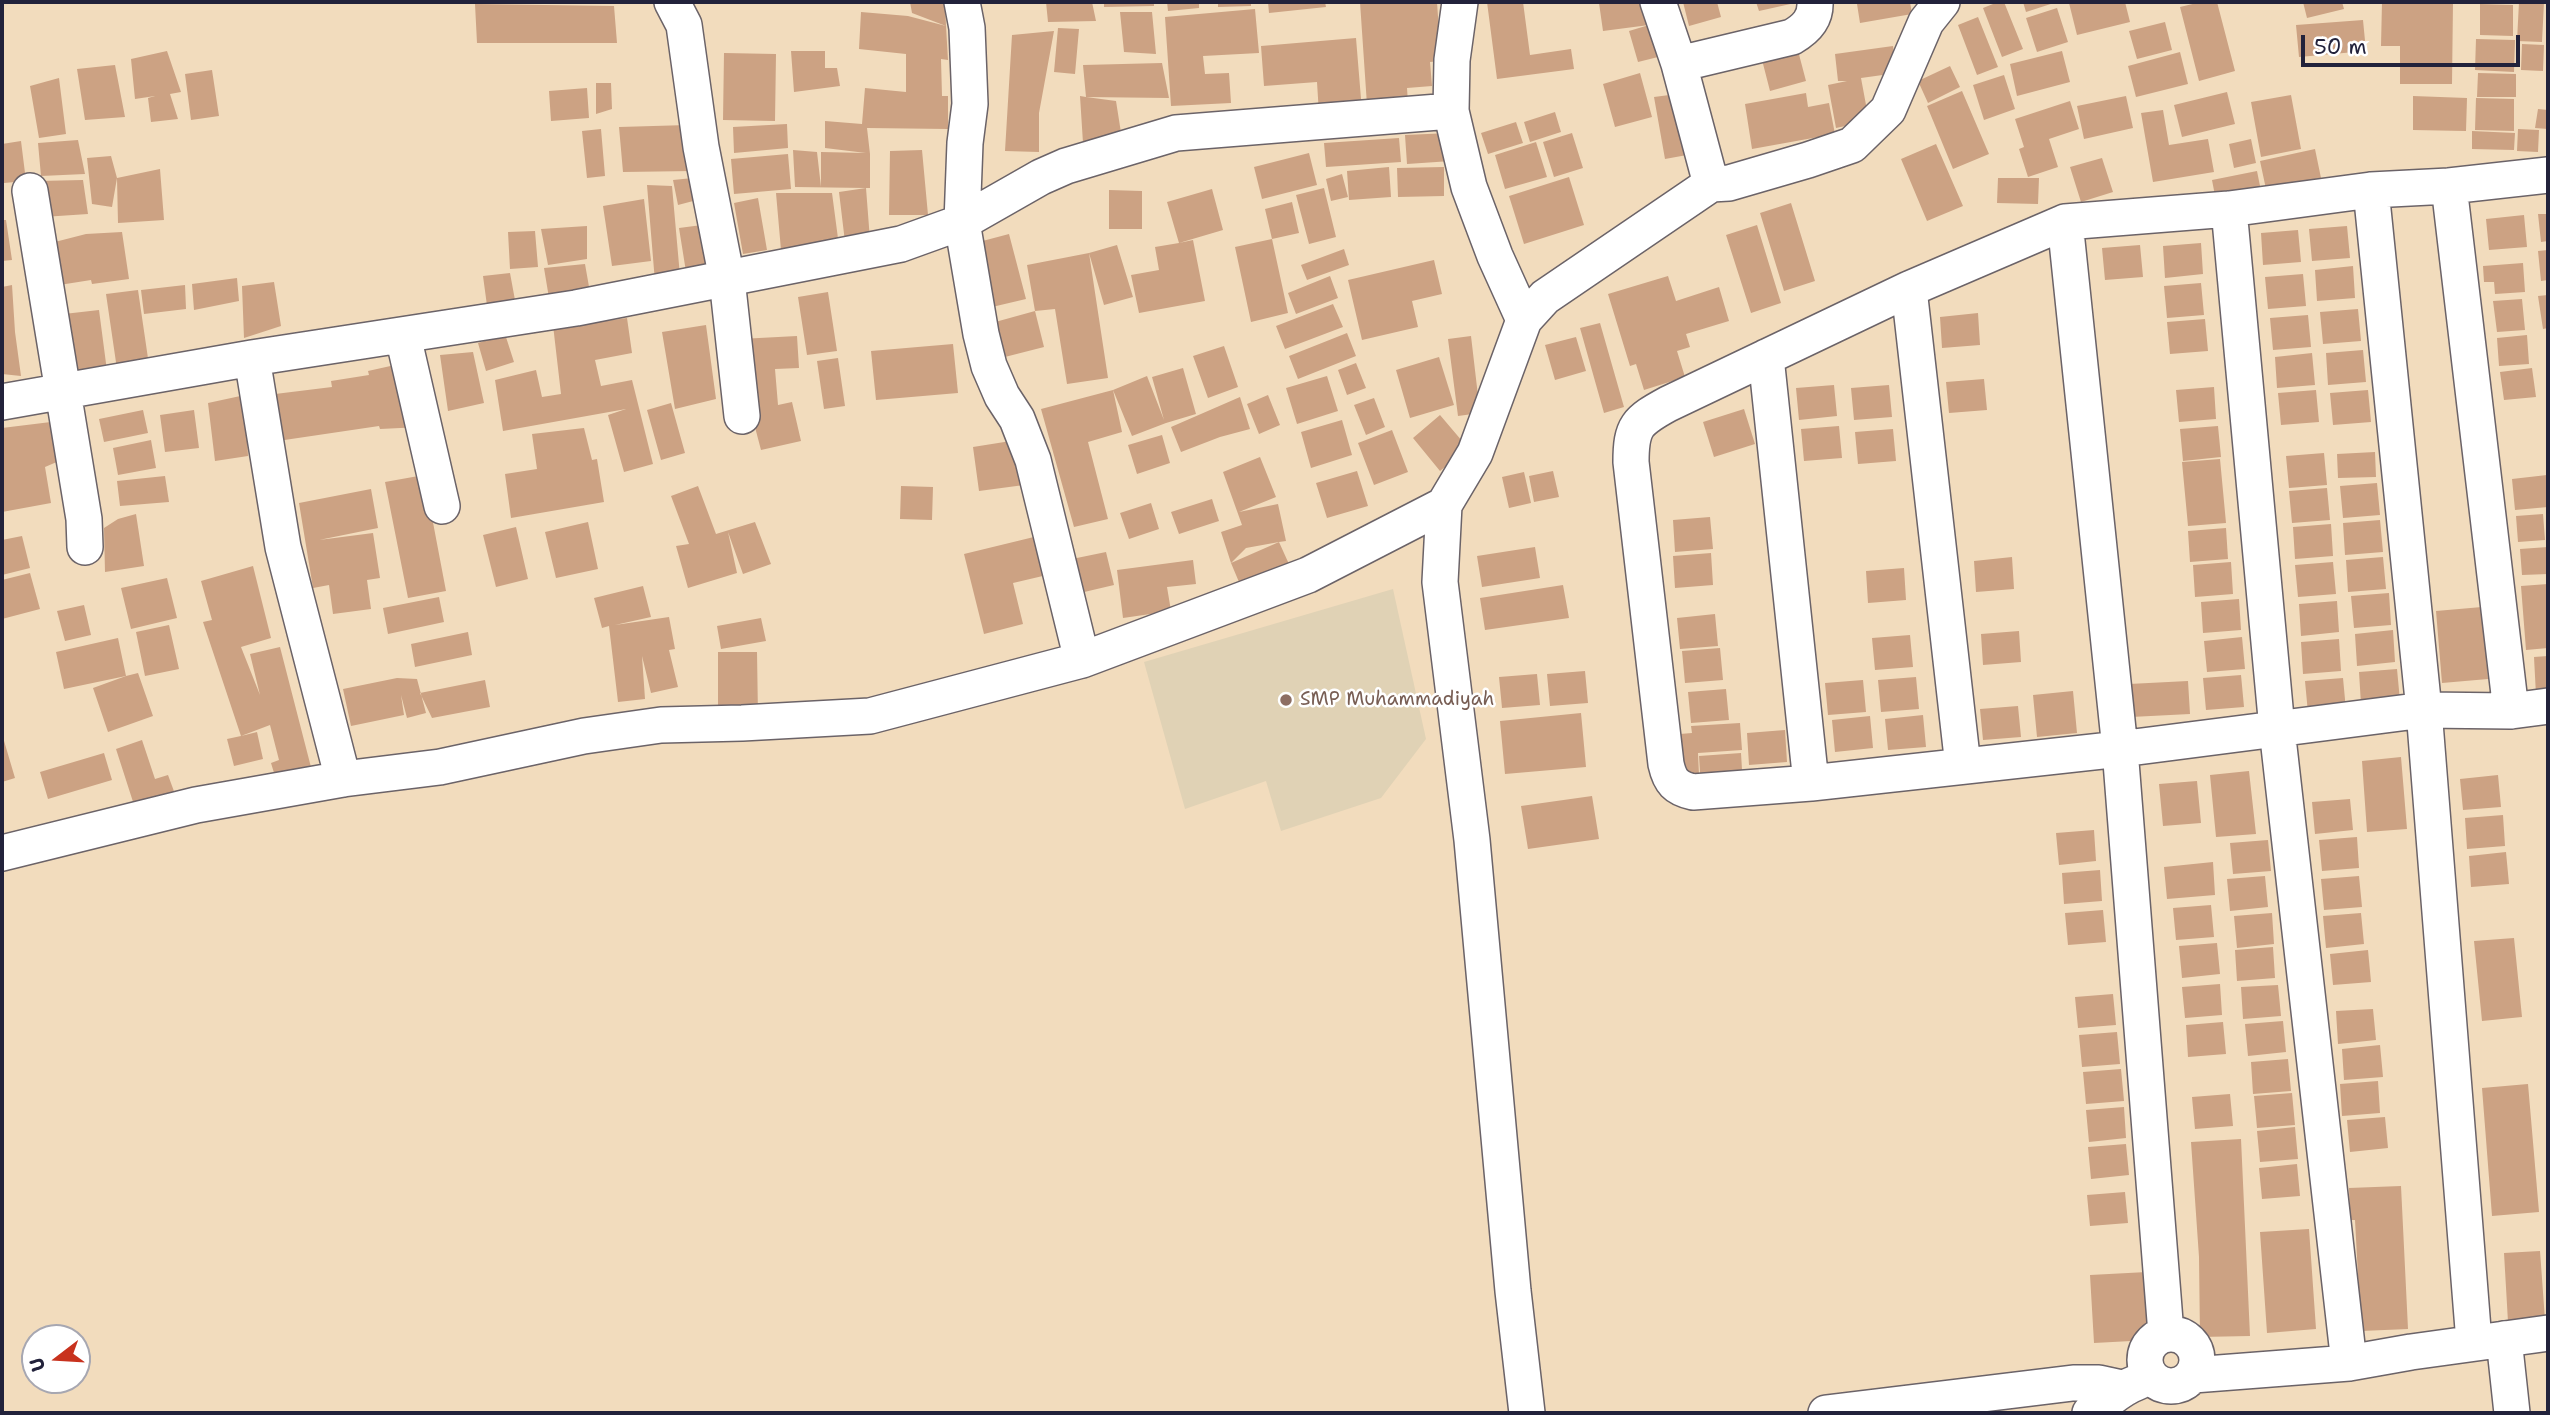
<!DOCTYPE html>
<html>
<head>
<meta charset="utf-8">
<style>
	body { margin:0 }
	#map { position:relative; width:2550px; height:1415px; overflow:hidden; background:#f2dcbd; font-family:"Shantell Sans",sans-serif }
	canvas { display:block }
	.frame { position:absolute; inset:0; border:4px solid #22223b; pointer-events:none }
	.north { position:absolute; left:21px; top:1324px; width:70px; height:70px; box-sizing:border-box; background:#fff; border:2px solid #a7a7b1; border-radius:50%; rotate:253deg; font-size:19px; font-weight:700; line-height:28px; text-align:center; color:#22223b }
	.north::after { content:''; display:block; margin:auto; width:24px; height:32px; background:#c8321e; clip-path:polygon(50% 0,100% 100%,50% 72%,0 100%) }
	.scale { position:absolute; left:2301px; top:35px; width:219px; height:32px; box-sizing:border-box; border:4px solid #22223b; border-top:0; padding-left:9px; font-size:21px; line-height:24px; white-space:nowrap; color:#22223b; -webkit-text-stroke:5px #fff; paint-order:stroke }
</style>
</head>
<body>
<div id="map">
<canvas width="2550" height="1415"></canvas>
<div class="frame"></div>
<div class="north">U</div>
<div class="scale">50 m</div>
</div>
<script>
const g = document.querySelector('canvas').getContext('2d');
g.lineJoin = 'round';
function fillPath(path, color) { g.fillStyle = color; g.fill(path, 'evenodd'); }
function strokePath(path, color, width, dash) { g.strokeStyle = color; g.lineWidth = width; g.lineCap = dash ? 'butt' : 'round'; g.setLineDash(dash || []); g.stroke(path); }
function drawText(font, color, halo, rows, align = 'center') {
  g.font = font + ' "Shantell Sans",sans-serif'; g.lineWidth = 5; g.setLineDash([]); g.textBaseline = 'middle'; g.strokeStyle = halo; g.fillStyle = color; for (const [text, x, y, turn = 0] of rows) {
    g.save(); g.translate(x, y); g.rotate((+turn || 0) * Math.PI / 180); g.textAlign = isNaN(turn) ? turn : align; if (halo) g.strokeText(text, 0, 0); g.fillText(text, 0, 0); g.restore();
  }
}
fillPath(new Path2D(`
	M1393,589L1426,739L1381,798L1281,831L1266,781L1185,809L1144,662Z`), '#e0d2b5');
fillPath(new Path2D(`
	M910,2H945L946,26L912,13Z
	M1046,2H1092L1096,21L1048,22Z
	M1104,2H1154V6L1104,7Z
	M1167,2H1199V8L1168,11Z
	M1218,2H1251V6L1218,7Z
	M1268,2H1325L1326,7L1269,13Z
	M1360,2H1437L1441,61L1430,62L1432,86L1407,88L1408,103L1367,105Z
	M1487,2H1523L1530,55L1571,49L1574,69L1497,79Z
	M1607,2H1646L1649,25L1603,31L1599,3Z
	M1683,2H1717L1721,17L1689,26Z
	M1756,2H1795V3L1759,11Z
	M1871,2H1910L1912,14L1860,23L1857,4Z
	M1998,2H2004L2023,49L2002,57L1983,8Z
	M2023,2H2057L2026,12Z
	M2074,2H2125L2130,22L2077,35L2069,3Z
	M2201,2H2217L2235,71L2199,81L2180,7Z
	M2303,2H2342L2344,9L2307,18Z
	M2382,2H2453L2452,84H2400V46H2381Z
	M2519,2H2544L2542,42L2517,41Z
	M475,4L614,6L617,43H477Z
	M2480,4L2513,5V36L2480,35Z
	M2057,8L2068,42L2037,52L2026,18Z
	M1255,9L1259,53L1203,56L1205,74L1229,73L1231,103L1171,106L1165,17Z
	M861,12L908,16L946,26L948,60L941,59L942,96H948V129L867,128L870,154V188H866L870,240L845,242L839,192L866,188L795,187L793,150L817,152L821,187V152L866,153L825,148V121L862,124L865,88L906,92V54L859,49Z
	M1120,12H1152L1156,54L1124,52Z
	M1978,17L1998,67L1977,75L1958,25Z
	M2363,20L2366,51L2299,57L2296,25Z
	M2165,22L2172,50L2137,59L2129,31Z
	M1649,25L1658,57L1638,62L1629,31Z
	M1058,28L1079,29L1075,74L1054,72Z
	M1054,31L1039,113V152L1005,151L1012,35Z
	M1356,38L1362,111L1319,114L1317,82L1264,86L1261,46Z
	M2476,39L2515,40L2514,72L2475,70Z
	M1796,43L1806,81L1770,91L1760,52Z
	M2522,44L2544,45L2543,71L2521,70Z
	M1893,46L1897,73L1861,78L1869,121L1836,128L1828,85L1847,81H1838L1835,54Z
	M167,51L181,92L170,94L178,119L151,122L148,98L155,96L135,99L131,59Z
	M791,51H825V68H837L840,86L794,92Z
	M2062,51L2070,82L2017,96L2010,64Z
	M2180,52L2188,84L2136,97L2128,66Z
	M724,53L776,54L775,121L723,120Z
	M1162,63L1169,98L1086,97L1116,101L1122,139L1083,143L1080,96L1086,97L1083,65Z
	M115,65L125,117L85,120L77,69Z
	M1950,66L1960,87L1928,103L1918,81Z
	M212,70L219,116L191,120L185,74Z
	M1640,73L1652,117L1615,127L1603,84Z
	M2478,73L2516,74V97H2477Z
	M2004,75L2015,109L1984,120L1973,85Z
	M59,78L66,134L39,138L30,86Z
	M596,83H611L612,109L596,114Z
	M587,88L589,118L551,121L549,91Z
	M1962,91L1989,154L1953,169L1927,106Z
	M2227,92L2235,124L2182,137L2174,105Z
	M1806,93L1808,107L1829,103L1835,134L1752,149L1745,104Z
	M1677,94L1687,155L1665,159L1654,97Z
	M2291,95L2301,149L2261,157L2251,102Z
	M2126,96L2133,128L2084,139L2077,106Z
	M2413,96L2467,98L2466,131L2413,130Z
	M2476,98L2514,99V131L2475,130Z
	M2070,101L2079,129L2049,139L2058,167L2028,177L2019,149L2024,147L2015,119Z
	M2538,109L2548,110V129L2535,128Z
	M2163,110L2169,145L2208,139L2214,172L2153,182L2141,113Z
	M1555,112L1561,132L1530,142L1524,122Z
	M1516,122L1523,143L1488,154L1481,133Z
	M787,124L788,148L734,153L733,127Z
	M688,125L693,171L623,172L619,127Z
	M601,129L605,176L587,178L582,131Z
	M2518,129L2539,130L2538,152L2517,151Z
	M2472,131L2515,133L2514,150L2472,149Z
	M1450,133L1451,161L1407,164L1405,135Z
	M1572,133L1583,168L1554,177L1543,142Z
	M1399,138L1401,162L1326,167L1324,143Z
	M2251,139L2256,163L2234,168L2229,144Z
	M78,140L85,174L41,176L38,143Z
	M21,141L26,181L4,183L2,144Z
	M1536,142L1547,177L1505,189L1495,155Z
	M1936,144L1963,206L1927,221L1901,159Z
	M2315,149L2321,178L2266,189L2260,161Z
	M922,150L928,215H889L890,151Z
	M1309,153L1317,185L1262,199L1254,167Z
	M788,154L791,189L734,194L731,159Z
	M111,156L117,178L160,169L164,220L118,223L117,178L112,207L92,204L87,158Z
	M2102,158L2113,192L2081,202L2070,167Z
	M1389,167L1391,197L1349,200L1347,171Z
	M1444,167V196L1398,197L1397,168Z
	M2257,171L2261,191L2216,201L2212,180Z
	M1342,174L1348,197L1331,201L1326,179Z
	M1569,177L1584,225L1524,244L1509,196Z
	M693,178L697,200L678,205L673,180Z
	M1998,178H2039L2038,204L1997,203Z
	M83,180L88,214L43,217L39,181Z
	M647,185L672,186L680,276L655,282Z
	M1324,188L1336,237L1309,244L1296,195Z
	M1212,189L1223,230L1179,243L1193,240L1205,301L1139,313L1131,275L1159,270L1155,247L1179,243L1167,202Z
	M1109,190L1142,191V229H1109Z
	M776,193H832L839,246L781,250Z
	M758,198L767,250L743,254L734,203Z
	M644,199L651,261L612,266L603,206Z
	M1292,202L1299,233L1272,239L1265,209Z
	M1791,203L1815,281L1784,291L1760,213Z
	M2538,214H2548V241L2541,242Z
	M2524,215L2527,247L2489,250L2486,219Z
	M2,220H6L12,260L2,261Z
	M702,225L710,274L687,278L679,228Z
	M1757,225L1781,303L1751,313L1726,235Z
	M587,226V259L548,265L541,229Z
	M2347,226L2350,258L2312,261L2309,229Z
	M2298,230L2301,262L2263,265L2261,233Z
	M535,231L538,267L510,269L508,232Z
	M122,232L129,279L92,284L91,280L53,286L47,244L86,234Z
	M1009,234L1026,299L992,307L975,243Z
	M1272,239L1288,313L1251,322L1235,247Z
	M2201,243L2203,274L2165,278L2163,246Z
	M1117,245L1133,297L1104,305L1089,253L1108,378L1067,384L1055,309L1035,311L1044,347L997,359L988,324L1035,311L1027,265L1089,253Z
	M2140,245L2143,277L2105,280L2102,248Z
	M1344,249L1349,265L1307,280L1301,265Z
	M2548,250V280L2541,281L2538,251Z
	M1434,260L1442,294L1412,301L1418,327L1362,340L1348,280Z
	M2523,263L2525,292L2495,294L2494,282H2484L2483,266Z
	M585,264L591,298L550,304L544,268Z
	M2353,266L2355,298L2317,301L2315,270Z
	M510,273L517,311L488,313L483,276Z
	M2303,274L2306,306L2268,309L2265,277Z
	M1330,276L1338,298L1296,314L1288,293Z
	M1668,276L1676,301L1719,287L1729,321L1686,334L1690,347L1677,351L1685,377L1644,390L1636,364L1630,366L1608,294Z
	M237,278L239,301L194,310L192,284Z
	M274,282L281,326L244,338L242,286Z
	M2201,283L2204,315L2167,318L2164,286Z
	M12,285L15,332L21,376L2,374V287Z
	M185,285L186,309L144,314L141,290Z
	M138,290L150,372L118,376L106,294Z
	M828,292L837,351L807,355L798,297Z
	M2548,295V328L2543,329L2538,296Z
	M2522,299L2525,330L2497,332L2493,301Z
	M1333,304L1343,327L1285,349L1276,326Z
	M2358,309L2361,341L2323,344L2320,312Z
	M99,310L107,371L70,374L64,314Z
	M1978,313L1980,345L1942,348L1940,317Z
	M2308,315L2311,347L2273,350L2270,318Z
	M627,318L632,353L595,360L601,386L632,380L653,464L624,472L608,415L626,409L503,431L495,380L536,370L542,397L561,394L553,325L591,323Z
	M2205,319L2208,351L2170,354L2167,322Z
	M1600,323L1624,407L1604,413L1580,328Z
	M706,325L716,399L675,409L662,332Z
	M1347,333L1356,356L1298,379L1289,356Z
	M505,334L514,362L486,371L478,343Z
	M2527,335L2529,364L2499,366L2497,338Z
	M797,336L799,368L775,369L778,405L792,402L801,441L761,450L751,412L740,339Z
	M1471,336L1480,413L1458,416L1448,339Z
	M1576,337L1586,371L1555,380L1545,345Z
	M953,344L958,393L876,400L871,351Z
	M1224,346L1238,387L1208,398L1193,356Z
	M2363,350L2366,382L2328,385L2326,353Z
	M473,352L484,403L448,411L440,355Z
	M2312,353L2315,385L2277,388L2275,357Z
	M1439,357L1454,405L1410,418L1396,370Z
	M838,358L845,406L824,409L817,361Z
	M1356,363L1366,388L1347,395L1338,370Z
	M395,365L421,427L380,429L379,426L271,442L267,395L332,387L331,381L369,375L368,371Z
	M1183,368L1196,414L1166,423L1132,436L1113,390L1147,376L1164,420L1152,377Z
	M2532,368L2536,397L2504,400L2500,372Z
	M1327,376L1338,411L1297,424L1286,388Z
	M1984,379L1987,410L1949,413L1946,382Z
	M1834,385L1837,416L1799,420L1796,388Z
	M1889,385L1892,417L1854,420L1851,388Z
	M2214,387L2216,419L2179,422L2176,390Z
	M1113,390L1122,432L1088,442L1108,519L1074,527L1041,409Z
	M2316,390L2319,422L2281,425L2278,393Z
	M2368,390L2371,422L2333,425L2330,393Z
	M245,395L248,456L215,461L208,403Z
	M1268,395L1280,425L1259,434L1247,404Z
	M1240,397L1250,429L1220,437L1181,452L1171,427Z
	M1374,398L1385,427L1366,435L1354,405Z
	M671,403L685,453L661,460L647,410Z
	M1744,409L1755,444L1714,457L1703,422Z
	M143,410L148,433L104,442L99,419Z
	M194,410L199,448L165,452L160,415Z
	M1440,415L1468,448L1440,471L1413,438Z
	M1342,420L1352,455L1311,468L1301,432Z
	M59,421V461L45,467L51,503L2,512V475L23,472L2,475V428Z
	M1839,426L1842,458L1804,461L1801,429Z
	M2218,426L2221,457L2183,461L2180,429Z
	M584,428L592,460L597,459L604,502L511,518L505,474L537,469L532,434Z
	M1893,429L1896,461L1858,464L1855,432Z
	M1392,430L1408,472L1374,485L1358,443Z
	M1162,435L1170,463L1137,474L1128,445Z
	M151,440L156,468L118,475L113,448Z
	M1017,440L1024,485L979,491L973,447Z
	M2375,452L2376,477L2338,478L2337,454Z
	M2324,453L2327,485L2289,488L2286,456Z
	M1260,457L1276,497L1239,512L1278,504L1286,541L1279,542L1293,573L1244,594L1231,563L1279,542L1246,548L1231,563L1221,532L1242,525L1223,472Z
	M2220,459L2226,523L2188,526L2182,462Z
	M1357,471L1368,506L1327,518L1316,483Z
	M1553,471L1559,497L1534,502L1529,476Z
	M1524,472L1531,503L1509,508L1502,477Z
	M424,475L446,591L408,598L385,482Z
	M2547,475L2548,507L2515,510L2512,479Z
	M165,476L169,502L120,506L117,481Z
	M2377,483L2380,515L2343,518L2340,486Z
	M698,486L716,534L755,522L771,564L743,574L728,532L737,573L688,588L676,546L689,544L671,496Z
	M901,486L933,487L932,520L900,519Z
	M2327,488L2330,520L2292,523L2289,491Z
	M371,489L378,528L319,540L373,533L380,578L367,580L371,609L333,614L329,585L313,588L299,503Z
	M1212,499L1219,521L1179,534L1171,512Z
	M1151,503L1159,529L1129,539L1120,513Z
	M136,514L144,566L105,572L104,528L118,519Z
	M2543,514L2545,540L2518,542L2516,516Z
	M1710,517L1713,549L1675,552L1673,520Z
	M2380,520L2383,552L2345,555L2343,523Z
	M588,522L598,569L556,578L545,532Z
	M2331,524L2333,556L2295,559L2293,527Z
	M516,527L528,579L496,587L483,535Z
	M2226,528L2228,559L2190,562L2188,531Z
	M22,536L30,568L2,575V540Z
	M1038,536L1047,575L1013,583L1023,624L984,634L964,554Z
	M1535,547L1540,578L1482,587L1477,556Z
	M2548,547V574L2522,575L2520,549Z
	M1106,552L1114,585L1080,593L1072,559Z
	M1711,553L1713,585L1675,588L1673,556Z
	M2012,557L2014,589L1976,592L1974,561Z
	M2383,557L2386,589L2348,592L2346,560Z
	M1193,560L1196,584L1167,587L1171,611L1123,618L1117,570Z
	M2231,562L2233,594L2195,597L2193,565Z
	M2333,562L2336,594L2298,597L2295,565Z
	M253,566L271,638L241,647L260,695L250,654L280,647L313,775L278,786L271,763L279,760L270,725L241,736L257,732L263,759L234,766L227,739L241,736L203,622L212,620L201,581Z
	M1904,568L1906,600L1868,603L1866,571Z
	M30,573L40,609L2,619V580Z
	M167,578L177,618L131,629L121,588Z
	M2548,584V648L2526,650L2521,586Z
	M1563,585L1569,618L1485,630L1480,598Z
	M643,586L651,617L615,625L669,617L675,649L669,650L678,687L651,693L642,656L645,699L618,702L609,626L602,628L594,598Z
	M2389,593L2391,625L2354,628L2351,596Z
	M439,597L444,622L388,634L383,608Z
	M2239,599L2241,630L2203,633L2201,602Z
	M2337,601L2339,632L2301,636L2299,604Z
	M84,605L91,635L65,641L57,611Z
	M2482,607L2488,679L2442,683L2436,611Z
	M1715,614L1718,646L1680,649L1677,618Z
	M761,618L766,641L721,649L717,626Z
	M169,625L179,669L145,676L136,632Z
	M2393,630L2395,662L2357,666L2355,634Z
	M2019,631L2021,662L1983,665L1981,634Z
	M468,632L472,655L415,667L411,644Z
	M1910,635L1913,667L1875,670L1872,638Z
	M2242,637L2245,669L2207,672L2204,641Z
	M118,638L126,676L138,673L153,716L108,732L93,688L126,676L64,689L56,652Z
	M2339,639L2341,671L2303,674L2301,642Z
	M1720,648L1723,680L1685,683L1682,651Z
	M718,652H757L758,717H718Z
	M2548,656V694L2536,695L2534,657Z
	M2397,669L2400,701L2361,704L2359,672Z
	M1585,671L1588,703L1550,706L1547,674Z
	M1537,674L1540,705L1502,708L1499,677Z
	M2241,675L2244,707L2206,710L2203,678Z
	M1916,677L1919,709L1881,712L1878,680Z
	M397,678L417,679L426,713L407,718L401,695L404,715L351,726L343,689Z
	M2343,678L2346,710L2308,713L2305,681Z
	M485,680L490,707L432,718L420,693Z
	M1863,680L1866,712L1828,715L1825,683Z
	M2188,681L2190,714L2131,717L2129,684Z
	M1726,689L1729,720L1691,723L1688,692Z
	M2073,691L2077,733L2037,737L2033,695Z
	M2018,706L2021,737L1983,740L1980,709Z
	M1581,713L1586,767L1505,774L1500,721Z
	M1923,715L1926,747L1888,750L1885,719Z
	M1870,716L1873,748L1835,752L1832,720Z
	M1740,723L1742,750L1698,753L1699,775L1683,776L1680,734L1692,733L1691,726Z
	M1785,730L1787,762L1749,765L1747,733Z
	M2,734L15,778L2,782Z
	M142,740L155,779L168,775L175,794L135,808L116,749Z
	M104,753L112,780L48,799L40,772Z
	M1741,753L1743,786L1701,788L1699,756Z
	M2401,757L2407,829L2367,832L2362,761Z
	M2249,771L2256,834L2216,837L2210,775Z
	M2498,775L2501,807L2463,810L2460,779Z
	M2197,781L2201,823L2163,826L2159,784Z
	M1592,796L1599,839L1528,849L1521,806Z
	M2350,799L2353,830L2315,834L2312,802Z
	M2503,815L2505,846L2467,849L2465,818Z
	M2094,830L2096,861L2059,865L2056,833Z
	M2357,837L2359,868L2322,871L2319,840Z
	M2268,840L2271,871L2233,874L2230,843Z
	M2506,852L2509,884L2471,887L2469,856Z
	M2213,862L2215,895L2167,899L2164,867Z
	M2100,870L2102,901L2064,904L2062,873Z
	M2265,876L2268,907L2230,911L2227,879Z
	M2359,876L2362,907L2324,910L2321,879Z
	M2211,905L2214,937L2176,940L2173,908Z
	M2103,910L2106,942L2068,945L2065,913Z
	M2272,913L2274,944L2237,948L2234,916Z
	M2361,913L2364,944L2326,948L2323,916Z
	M2514,938L2522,1017L2482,1021L2474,941Z
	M2217,943L2220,974L2182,978L2179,946Z
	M2273,947L2275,978L2237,981L2235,950Z
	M2368,950L2371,982L2333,985L2330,954Z
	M2220,984L2222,1015L2185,1018L2182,987Z
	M2278,985L2281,1016L2243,1019L2241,987Z
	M2113,994L2116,1025L2078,1028L2075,997Z
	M2373,1009L2376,1040L2338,1044L2336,1011Z
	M2283,1021L2286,1052L2248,1056L2245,1024Z
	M2223,1022L2226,1054L2188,1057L2186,1025Z
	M2117,1032L2120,1064L2082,1067L2079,1035Z
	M2380,1045L2383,1077L2344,1080L2342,1049Z
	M2288,1059L2291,1091L2253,1094L2251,1062Z
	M2121,1069L2124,1101L2086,1104L2083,1072Z
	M2378,1081L2380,1113L2342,1116L2340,1084Z
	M2528,1084L2539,1212L2492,1216L2482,1088Z
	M2292,1093L2295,1125L2257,1128L2254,1096Z
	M2230,1094L2233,1126L2195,1129L2192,1097Z
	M2124,1107L2126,1138L2089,1142L2086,1110Z
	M2385,1117L2388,1148L2350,1152L2347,1120Z
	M2295,1127L2298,1159L2260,1162L2257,1131Z
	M2241,1139L2250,1336L2200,1337L2199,1257L2191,1142Z
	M2126,1144L2129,1175L2091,1179L2088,1147Z
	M2297,1164L2300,1196L2262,1199L2259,1168Z
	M2401,1186L2408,1329L2361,1331L2355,1220H2350L2349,1188Z
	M2125,1192L2128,1223L2090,1226L2087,1195Z
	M2309,1229L2316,1329L2267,1333L2260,1232Z
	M2540,1251L2545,1320L2508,1322L2504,1253Z
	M2147,1272L2150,1340L2094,1343L2090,1275Z`), '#cca283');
const minor = new Path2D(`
	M672,2L684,25L701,147L727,279L742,416
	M962,2L967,28L970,104L965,143L962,222L981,334L989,366L1002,396L1017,419L1033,460L1082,660
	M1460,2L1452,60L1451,111L1469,187L1495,256L1524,320
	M1658,2L1679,64L1711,184
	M1679,64L1792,37C1806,29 1816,19 1815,2
	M2449,186L2511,711
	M2371,190L2424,710L2474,1342
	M30,191L84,519L85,547
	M2229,209L2277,729L2349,1363
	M2065,222L1909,289L1668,404C1637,421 1631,426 1631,462L1666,764C1670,782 1676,788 1693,792L1811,783L2120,749L2424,710L2511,711L2548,706
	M1909,289L1963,766
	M403,336L442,506
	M1766,357L1811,783
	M252,358L283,547L343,779
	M2,402L252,358L576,308L901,244L962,222L1041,177L1066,166L1176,133L1451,111
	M2,853L196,805L343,779L440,767L584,736L661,725L742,723L870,716L1082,660L1308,575L1444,505
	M2166,1334L2120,749L2065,222L2229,209L2371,190L2449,186L2548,175
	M2145 1360a26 26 0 1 1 52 0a26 26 0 1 1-52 0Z
	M2504,1339L2512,1413
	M2193,1375L2349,1363L2411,1352L2548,1333
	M1527,1413L1513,1291L1472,840L1440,582L1444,505L1475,453L1524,320L1545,297L1711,184L1729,183L1808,160L1852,145L1888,110L1926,22L1942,2
	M1826,1413L2073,1383H2099L2122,1388
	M2090,1413C2109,1402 2116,1390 2138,1382`);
strokePath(minor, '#6b6368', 38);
strokePath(minor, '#fff', 35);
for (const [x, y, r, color] of [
	[1286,700,7,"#8d6e63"]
]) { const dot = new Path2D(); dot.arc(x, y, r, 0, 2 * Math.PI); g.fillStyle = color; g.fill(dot); strokePath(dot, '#fff', 2.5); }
drawText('19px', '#785e54', '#fff', [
	["SMP Muhammadiyah",1300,700]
], 'left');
</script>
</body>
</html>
